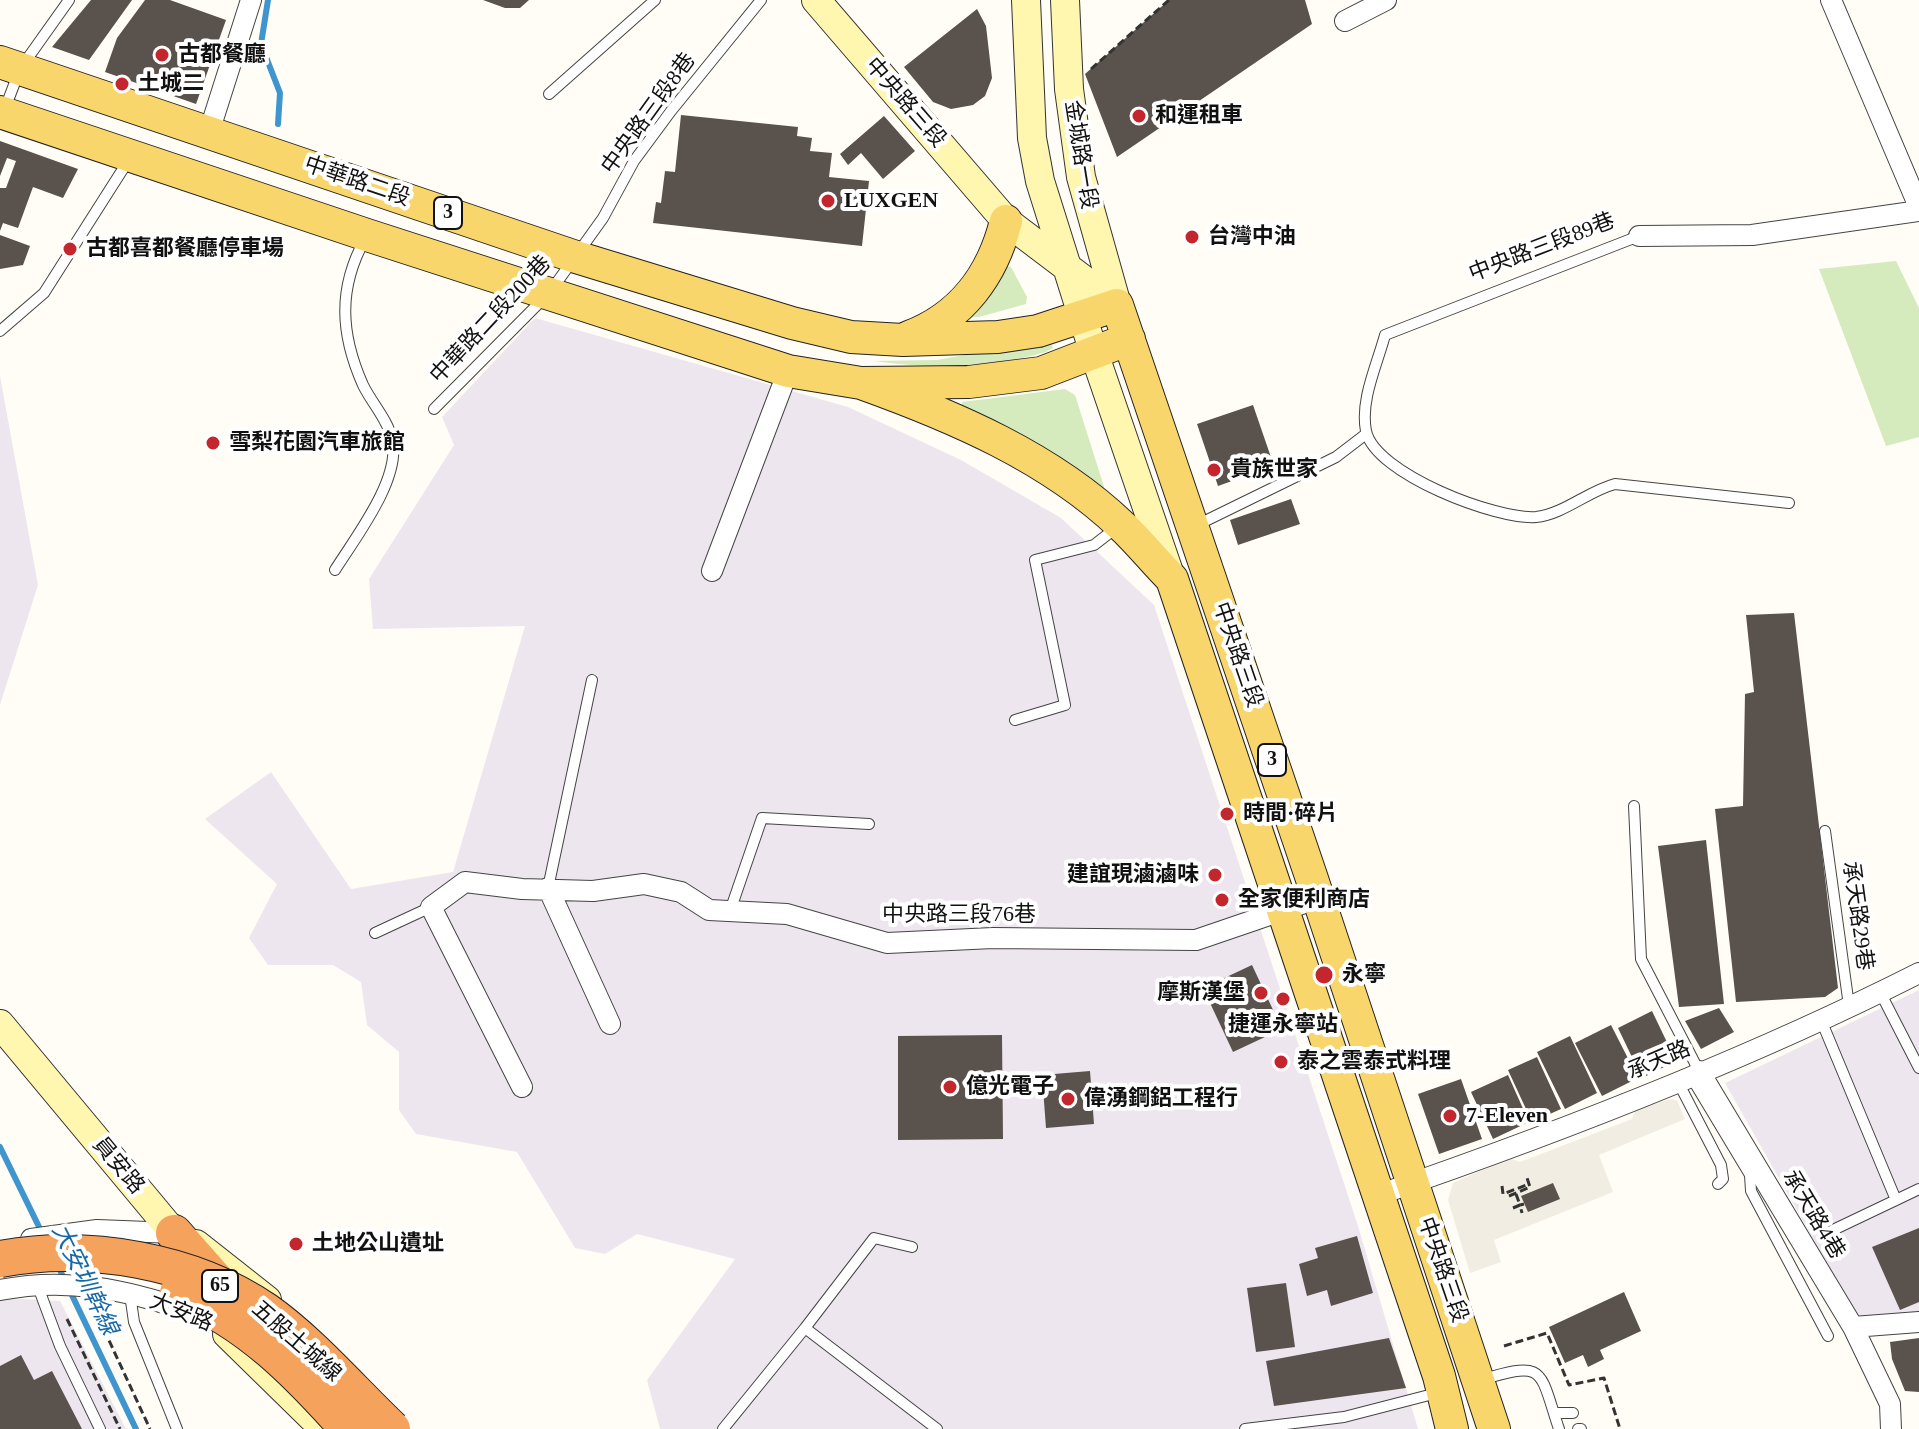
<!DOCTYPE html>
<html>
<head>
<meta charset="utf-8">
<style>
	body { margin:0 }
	canvas { display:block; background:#fffdf5 }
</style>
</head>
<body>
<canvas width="1919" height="1429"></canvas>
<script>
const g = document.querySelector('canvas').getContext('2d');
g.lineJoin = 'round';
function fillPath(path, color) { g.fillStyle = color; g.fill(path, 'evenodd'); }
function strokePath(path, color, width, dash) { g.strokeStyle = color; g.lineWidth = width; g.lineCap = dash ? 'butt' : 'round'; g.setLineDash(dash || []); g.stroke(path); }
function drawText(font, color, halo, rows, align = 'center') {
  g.font = font + ' "Times New Roman","Noto Sans TC",serif'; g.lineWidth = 8; g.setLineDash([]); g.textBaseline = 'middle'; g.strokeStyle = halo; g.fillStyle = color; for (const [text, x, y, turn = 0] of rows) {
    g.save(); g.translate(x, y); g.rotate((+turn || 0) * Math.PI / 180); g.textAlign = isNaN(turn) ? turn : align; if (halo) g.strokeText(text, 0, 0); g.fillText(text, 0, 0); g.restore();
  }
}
fillPath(new Path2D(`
	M535,318L848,407L961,460L1061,518L1154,605L1358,1226L1418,1429H660L647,1380L735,1259L637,1234L605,1254L575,1248L517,1152L416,1134L399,1110V1052L367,1025L361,982L333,965H268L249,938L277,884L205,819L271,772L351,889L453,872L525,626L373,629L369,579L454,445L442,417Z
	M0,376L38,585L0,705Z
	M1919,990V1317L1858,1318L1725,1083Z
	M8,1298L60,1301L126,1429H0V1299Z`), '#eee6ef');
fillPath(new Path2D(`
	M1896,261L1919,308V437L1886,446L1819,269Z
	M1003,265L1011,267L1027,297L1026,304L979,317L960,318Z
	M1050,340L1053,348L1046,352C989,368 932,369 873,361L937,360Z
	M1065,389L1075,395L1106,493L962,408V402Z`), '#d5ebbd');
fillPath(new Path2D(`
	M1670,1099L1677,1100L1685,1119L1599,1155L1613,1192L1494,1240L1501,1262L1470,1273L1448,1200L1453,1183L1509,1158L1520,1162L1632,1119L1636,1110Z`), '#f1ede2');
strokePath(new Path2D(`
	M268,0L261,44L280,93L278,124
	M0,1147L43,1235
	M58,1266L136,1429`), '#3f96cf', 6);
fillPath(new Path2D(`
	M91,0H132L89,60L52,47Z
	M145,0H170L226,20L196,104L105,72L117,38Z
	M483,0H529L520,8H505Z
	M1169,0H1305L1312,24L1117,157L1085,74Z
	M977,9L986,26L992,78L985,96L973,105L951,109L933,102L904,67Z
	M681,115L798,127L797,136L812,138L810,151L832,153L829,177L869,181L862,246L653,223L656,202L661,203L665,171L675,172Z
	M884,116L915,151L883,179L861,153L848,165L840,154Z
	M0,141L78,169L63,198L33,187L18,228L3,223L0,231V188H6L16,161L7,158L0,176Z
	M0,235L30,246L23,265L0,269Z
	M1253,405L1274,466L1218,486L1197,424Z
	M1291,499L1300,524L1238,545L1230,520Z
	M1794,613L1838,988L1825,997L1736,1002L1715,809L1743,806L1745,694L1754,692L1746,615Z
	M1706,840L1724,1004L1679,1007L1658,846Z
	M1252,965L1282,1029L1233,1052L1203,988Z
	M1719,1008L1734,1032L1701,1049L1685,1021Z
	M1652,1011L1676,1061L1642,1078L1618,1028Z
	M1611,1025L1638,1078L1602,1096L1575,1043Z
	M1002,1035L1003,1139L898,1140V1036Z
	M1570,1036L1597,1093L1565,1109L1537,1052Z
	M1537,1057L1561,1109L1532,1122L1508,1070Z
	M1090,1071L1094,1124L1046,1128L1042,1075Z
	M1508,1075L1529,1122L1493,1139L1471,1092Z
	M1461,1079L1482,1139L1439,1154L1418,1094Z
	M1553,1183L1560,1199L1528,1212L1521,1196Z
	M1919,1228V1302L1900,1310L1872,1247Z
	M1357,1236L1373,1293L1331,1306L1327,1290L1307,1296L1299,1264L1318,1258L1315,1248Z
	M1286,1283L1295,1347L1256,1352L1247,1288Z
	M1624,1292L1641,1331L1600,1350L1604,1359L1588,1367L1583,1355L1565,1363L1549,1327Z
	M1389,1338L1406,1388L1274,1406L1266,1361Z
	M1919,1338V1392L1905,1391L1892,1359L1890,1342Z
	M21,1355L34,1380L52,1371L82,1429H0V1366Z`), '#5a524d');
const lane = new Path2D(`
	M549,94L655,0
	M4,111L20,69L69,0
	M1639,236L1385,335C1377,365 1360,400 1366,431C1375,474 1497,520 1536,517C1564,514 1588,491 1615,484L1789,503
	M0,331L44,293L130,158
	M434,409L550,292L603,218L634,161L671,111L761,0
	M1195,526L1336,457L1366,434
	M335,570C355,538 402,478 392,439C388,420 371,402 363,385C340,333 338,288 365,239
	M1015,720L1065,705L1035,560L1094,545L1116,528
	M1634,806L1641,959L1699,1071
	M1825,831L1849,1006
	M548,888L592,680
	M730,911L762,818L869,824
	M375,933L431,907
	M1880,992L1919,1068
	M1821,1020L1896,1200L1919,1189
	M1691,1077L1750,1175L1751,1191L1828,1336
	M1678,1082L1721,1165L1723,1179L1718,1184
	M1833,1230L1896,1200
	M37,1284L60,1346L100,1429
	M130,1294L134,1322L177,1429
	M805,1328L874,1238L912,1247
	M1481,1380C1546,1360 1539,1369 1559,1429
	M1554,1413H1573
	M723,1429L805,1328L937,1429
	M1245,1429L1344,1417L1437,1393
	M1578,1429H1581`);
const street = new Path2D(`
	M1831,0L1919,207
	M1345,21L1386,0
	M209,132L251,0
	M1639,236L1752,235L1919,211
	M712,571L788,371
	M548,888L610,1024
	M1699,1071L1853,1327L1919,1322
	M522,1087L431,907L465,882L522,889L593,891L644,884L681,892L709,910L787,914L887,943L993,938L1196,940L1319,898
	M1378,1195C1558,1133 1749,1059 1919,973
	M31,1239L97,1230L174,1233
	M0,1290C65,1277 125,1289 188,1311
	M1853,1327L1890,1404L1891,1429`);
const secondary = new Path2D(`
	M816,0L1006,221L1117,305
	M1026,0L1032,138L1040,181L1094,353L1170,575
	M1065,0L1069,89L1081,177L1117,305
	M0,1024L174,1233L181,1251
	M196,1244L267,1300
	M227,1334L324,1429`);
const primary = new Path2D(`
	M0,62L576,257L792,323L851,337L903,340L998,337L1038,331L1117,305L1311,876L1494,1429
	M0,112L367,235L788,371L861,383L969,382L1041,373L1129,339
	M909,337C962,317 993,274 1006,221
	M861,383C953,416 1050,457 1122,526C1140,543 1155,562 1172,579L1439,1376L1452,1429`);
const highway = new Path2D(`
	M174,1233L228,1294`);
strokePath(lane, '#444', 12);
strokePath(street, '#444', 22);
strokePath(secondary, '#333', 30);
strokePath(primary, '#222', 34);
strokePath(highway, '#222', 38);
strokePath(new Path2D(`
	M1091,69L1169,0
	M1502,1186L1503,1194L1529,1184
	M1516,1194L1520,1205L1524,1204
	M1509,1196L1530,1187L1527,1178
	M1513,1208L1520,1205L1522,1213
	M94,1308L150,1429
	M67,1319L120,1429
	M1504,1346L1547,1333L1569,1385L1604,1378L1620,1429`), '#333', 3, [8, 4]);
strokePath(lane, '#fff', 10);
strokePath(street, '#fff', 20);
strokePath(secondary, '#fff6b0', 28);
strokePath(primary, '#f9d66b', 32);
strokePath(highway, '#f5a25d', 36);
const highwayBridge = new Path2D(`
	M0,1259C87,1243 192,1260 266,1311C310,1342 352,1391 392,1429
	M178,1293C249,1322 298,1373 348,1429`);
strokePath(highwayBridge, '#222', 38, []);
strokePath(highwayBridge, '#f5a25d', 36);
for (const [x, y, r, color] of [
	[162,55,8,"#c4262e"],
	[122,84,8,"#c4262e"],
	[1139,116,8,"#c4262e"],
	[828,201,8,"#c4262e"],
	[1192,237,8,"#c4262e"],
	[70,249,8,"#c4262e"],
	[213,443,8,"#c4262e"],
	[1214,470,8,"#c4262e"],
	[1227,814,8,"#c4262e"],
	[1215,875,8,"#c4262e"],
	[1222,900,8,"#c4262e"],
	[1324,975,10,"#c4262e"],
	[1261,993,8,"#c4262e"],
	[1283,999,8,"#c4262e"],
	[1281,1062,8,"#c4262e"],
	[950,1087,8,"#c4262e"],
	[1068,1099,8,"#c4262e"],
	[1450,1116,8,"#c4262e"],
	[296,1244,8,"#c4262e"]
]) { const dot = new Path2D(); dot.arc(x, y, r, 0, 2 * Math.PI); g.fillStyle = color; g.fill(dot); strokePath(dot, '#fff', 3); }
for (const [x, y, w] of [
	[448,213,28],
	[1272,760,28],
	[220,1286,36]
]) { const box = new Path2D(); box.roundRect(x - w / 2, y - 16, w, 32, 6); g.fillStyle = '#fff'; g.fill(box); strokePath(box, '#111', 2); }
drawText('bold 20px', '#111', null, [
	["3",448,213],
	["3",1272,760],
	["65",220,1286]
]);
drawText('bold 22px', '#111', '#fff', [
	["古都餐廳",178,55],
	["土城二",138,84],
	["和運租車",1155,116],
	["LUXGEN",844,201],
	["台灣中油",1208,237],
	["古都喜都餐廳停車場",86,249],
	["雪梨花園汽車旅館",229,443],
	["貴族世家",1230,470],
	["時間·碎片",1243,814],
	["建誼現滷滷味",1199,875,"right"],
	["全家便利商店",1238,900],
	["永寧",1342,975],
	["摩斯漢堡",1245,993,"right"],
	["捷運永寧站",1283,1025,"center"],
	["泰之雲泰式料理",1297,1062],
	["億光電子",966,1087],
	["偉湧鋼鋁工程行",1084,1099],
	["7-Eleven",1466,1116],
	["土地公山遺址",312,1244]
], 'left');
drawText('22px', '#111', '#fff', [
	["中央路三段",905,103,49],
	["中央路三段8巷",649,114,-54],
	["金城路一段",1080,155,81],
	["中華路二段",357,182,19],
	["中央路三段89巷",1542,248,-21],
	["中華路二段200巷",491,320,-47],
	["中央路三段",1237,655,71],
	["中央路三段76巷",959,915],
	["承天路29巷",1857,916,82],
	["承天路",1659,1061,-23],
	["員安路",118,1166,50],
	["承天路4巷",1813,1215,59],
	["中央路三段",1442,1270,71],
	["大安路",181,1313,22],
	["五股土城線",296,1342,41]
]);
drawText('italic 24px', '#1768a6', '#fff', [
	["大安圳幹線",84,1280,64]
]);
</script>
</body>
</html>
